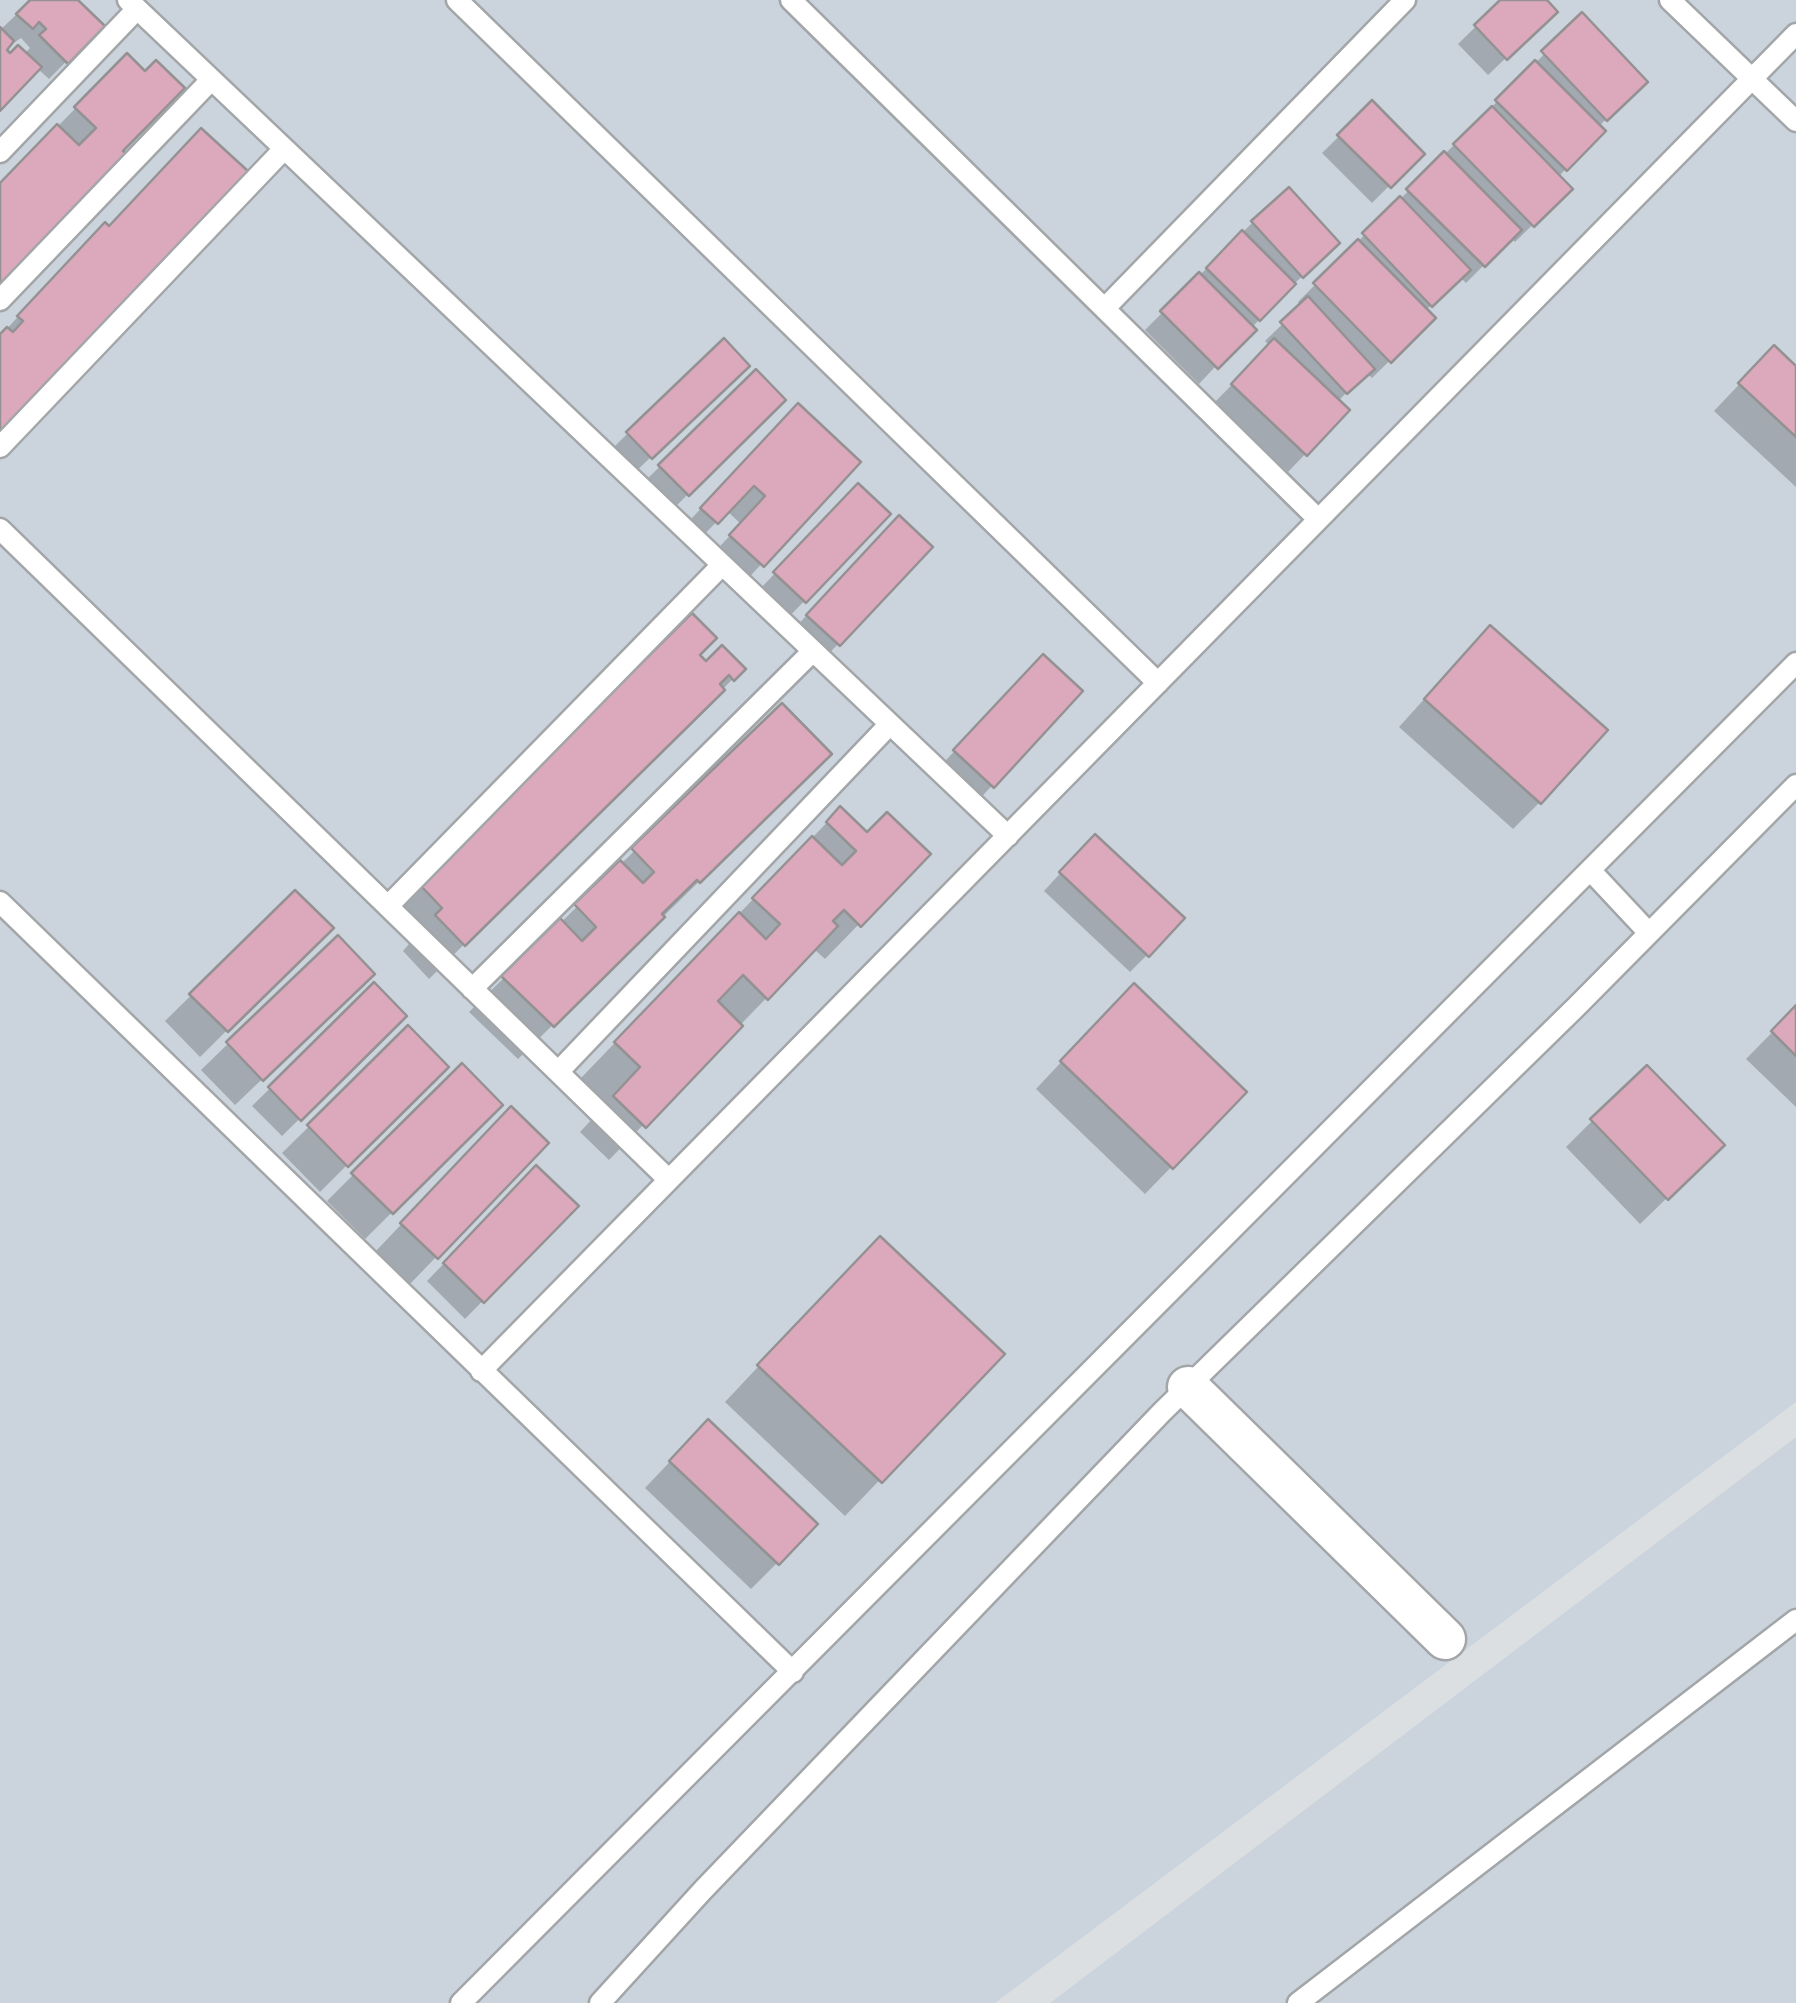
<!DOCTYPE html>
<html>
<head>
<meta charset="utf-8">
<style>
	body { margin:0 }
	canvas { display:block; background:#dcdfe2 }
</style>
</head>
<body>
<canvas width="1796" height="2003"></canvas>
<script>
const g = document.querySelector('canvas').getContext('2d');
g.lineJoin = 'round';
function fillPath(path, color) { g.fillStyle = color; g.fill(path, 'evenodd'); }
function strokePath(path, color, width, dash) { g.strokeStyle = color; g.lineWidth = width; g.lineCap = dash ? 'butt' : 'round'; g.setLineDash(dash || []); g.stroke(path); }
fillPath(new Path2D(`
	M0,0H1796V1402L995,2003H0Z
	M1796,1437V2003H1050Z`), '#cbd4dc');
fillPath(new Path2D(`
	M32,0H74L101,26L49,79L37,68L0,107V30ZM21,38L30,48L24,54L10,56L3,50Z
	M1503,0H1543L1554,12L1488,75L1458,44Z
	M1582,16L1645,82L1598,127L1603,131L1558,177L1569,189L1515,242L1511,238L1466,283L1460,277L1425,311L1433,318L1372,378L1367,373L1338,401L1347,410L1288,472L1215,402L1270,346L1265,341L1301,306L1298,302Z
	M127,56L145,75L0,280V185Z
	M1372,104L1421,154L1372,203L1322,153Z
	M1253,222L1320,260L1284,293L1199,384L1145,330Z
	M71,260L0,434V336Z
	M1796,369V487L1714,411L1748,375Z
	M756,372L783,400L670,512L642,484Z
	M729,383L633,474L610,451L628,433Z
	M772,433L858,462L736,591L705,562L741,524L727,511L690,549L676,535Z
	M858,487L887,514L787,619L758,591Z
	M882,535L929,547L821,662L790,633Z
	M692,617L696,655L706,664L743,669L429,979L403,951L409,944L386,920Z
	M1464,655L1540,802L1513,829L1399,727Z
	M1025,674L1079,691L975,804L938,769Z
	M782,707L829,754L518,1059L469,1012Z
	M840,809L867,835L927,854L825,959L814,949L609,1160L580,1132L607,1103L581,1078Z
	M1078,854L1147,955L1130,972L1044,891Z
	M295,893L330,928L200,1057L165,1021Z
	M337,938L345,1000L235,1105L201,1070Z
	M374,986L404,1016L282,1136L252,1106Z
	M1796,1008V1107L1746,1059Z
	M1108,1012L1244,1092L1145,1194L1036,1089Z
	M408,1029L445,1067L320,1192L282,1153Z
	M462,1066L500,1105L365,1239L327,1201Z
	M1592,1121L1695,1171L1640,1224L1566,1147Z
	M485,1136L546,1143L410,1284L376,1251Z
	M536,1168L575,1206L465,1319L427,1281Z
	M846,1273L1001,1354L845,1516L725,1402Z
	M682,1449L777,1563L751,1589L645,1488Z`), '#0003');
const building = new Path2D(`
	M30,0H78L105,26L68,64L39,35L46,29L39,22L33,29L16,14Z
	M1500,0H1547L1558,12L1507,60L1474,25Z
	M1582,12L1648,82L1607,121L1541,51Z
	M0,27L14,41L7,50L10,53L18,45L42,67L0,111Z
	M127,53L145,71L156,60L185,88L123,151L127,154L0,284V183L57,124L79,145L96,128L74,107Z
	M1535,60L1606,131L1567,171L1495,100Z
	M1372,100L1425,154L1391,188L1337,135Z
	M1492,106L1573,189L1534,227L1453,144Z
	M201,128L249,172L0,438V334L7,327L13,332L23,321L17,316L105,222L109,226Z
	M1444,151L1522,230L1485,267L1406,189Z
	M1289,187L1340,243L1303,278L1251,221Z
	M1400,196L1471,270L1432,307L1362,233Z
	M1242,230L1296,284L1260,321L1206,268Z
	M1358,239L1436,318L1391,363L1313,283Z
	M1199,272L1257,330L1218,369L1160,311Z
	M1308,296L1375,369L1347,394L1280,322Z
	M724,338L750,366L652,459L626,432Z
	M1274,338L1350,410L1307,456L1231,384Z
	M1774,345L1796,366V437L1738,383Z
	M756,369L786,400L689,496L658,465Z
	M798,403L861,462L764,567L729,535L765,496L754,486L718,524L700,508Z
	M858,483L891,514L806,603L773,572Z
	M899,515L933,547L840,646L806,615Z
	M692,613L717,638L700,655L706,661L722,645L746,669L734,681L729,675L720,684L725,690L465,946L435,915L442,908L419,884Z
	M1490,625L1608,730L1541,804L1424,699Z
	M1043,654L1083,691L994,788L953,750Z
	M782,703L832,754L700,883L697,880L662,914L665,917L554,1027L501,976L560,918L582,941L596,927L574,904L620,860L643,883L654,872L631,848Z
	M840,806L867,832L887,812L931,854L861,927L844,910L833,921L838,926L768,1000L743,975L718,1001L743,1026L646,1128L613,1096L640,1067L614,1042L739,912L766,939L780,924L752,898L812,836L842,865L856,851L826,822Z
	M1095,834L1185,918L1149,957L1059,872Z
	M295,890L334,928L228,1032L189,994Z
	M338,935L375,974L263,1081L226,1042Z
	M374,982L407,1016L301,1121L268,1087Z
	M1134,983L1247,1092L1173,1169L1060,1061Z
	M1796,1005V1056L1771,1031Z
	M408,1025L449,1067L348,1167L307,1125Z
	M462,1063L503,1105L393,1214L351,1173Z
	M1647,1065L1725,1145L1668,1200L1590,1119Z
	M511,1106L549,1143L438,1259L400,1223Z
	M536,1165L579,1206L484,1303L443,1263Z
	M880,1236L1005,1354L882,1483L757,1365Z
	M708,1419L818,1524L779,1565L669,1461Z`);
fillPath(building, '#dca8bc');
strokePath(building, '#949192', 2.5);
const service = new Path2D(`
	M128,0L1008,836
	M457,0L1158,683
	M791,0L1318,519
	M1670,0L1796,121
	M0,152L137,9
	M0,300L211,80
	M1105,308L1405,0
	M0,447L284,149
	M0,529L669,1180
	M1590,870L1649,933
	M0,902L793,1672
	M388,906L722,565
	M472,989L813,651
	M558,1072L890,724
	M481,1371L1796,34
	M461,2003L1796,663
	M600,2003L703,1890L1162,1412L1576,1007L1796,785
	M1298,2003L1796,1620`);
const minor = new Path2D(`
	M1188,1387L1445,1639`);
strokePath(service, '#a3a6a8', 25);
strokePath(minor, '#a3a6a8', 45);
strokePath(service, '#fff', 20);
strokePath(minor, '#fff', 40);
</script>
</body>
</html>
